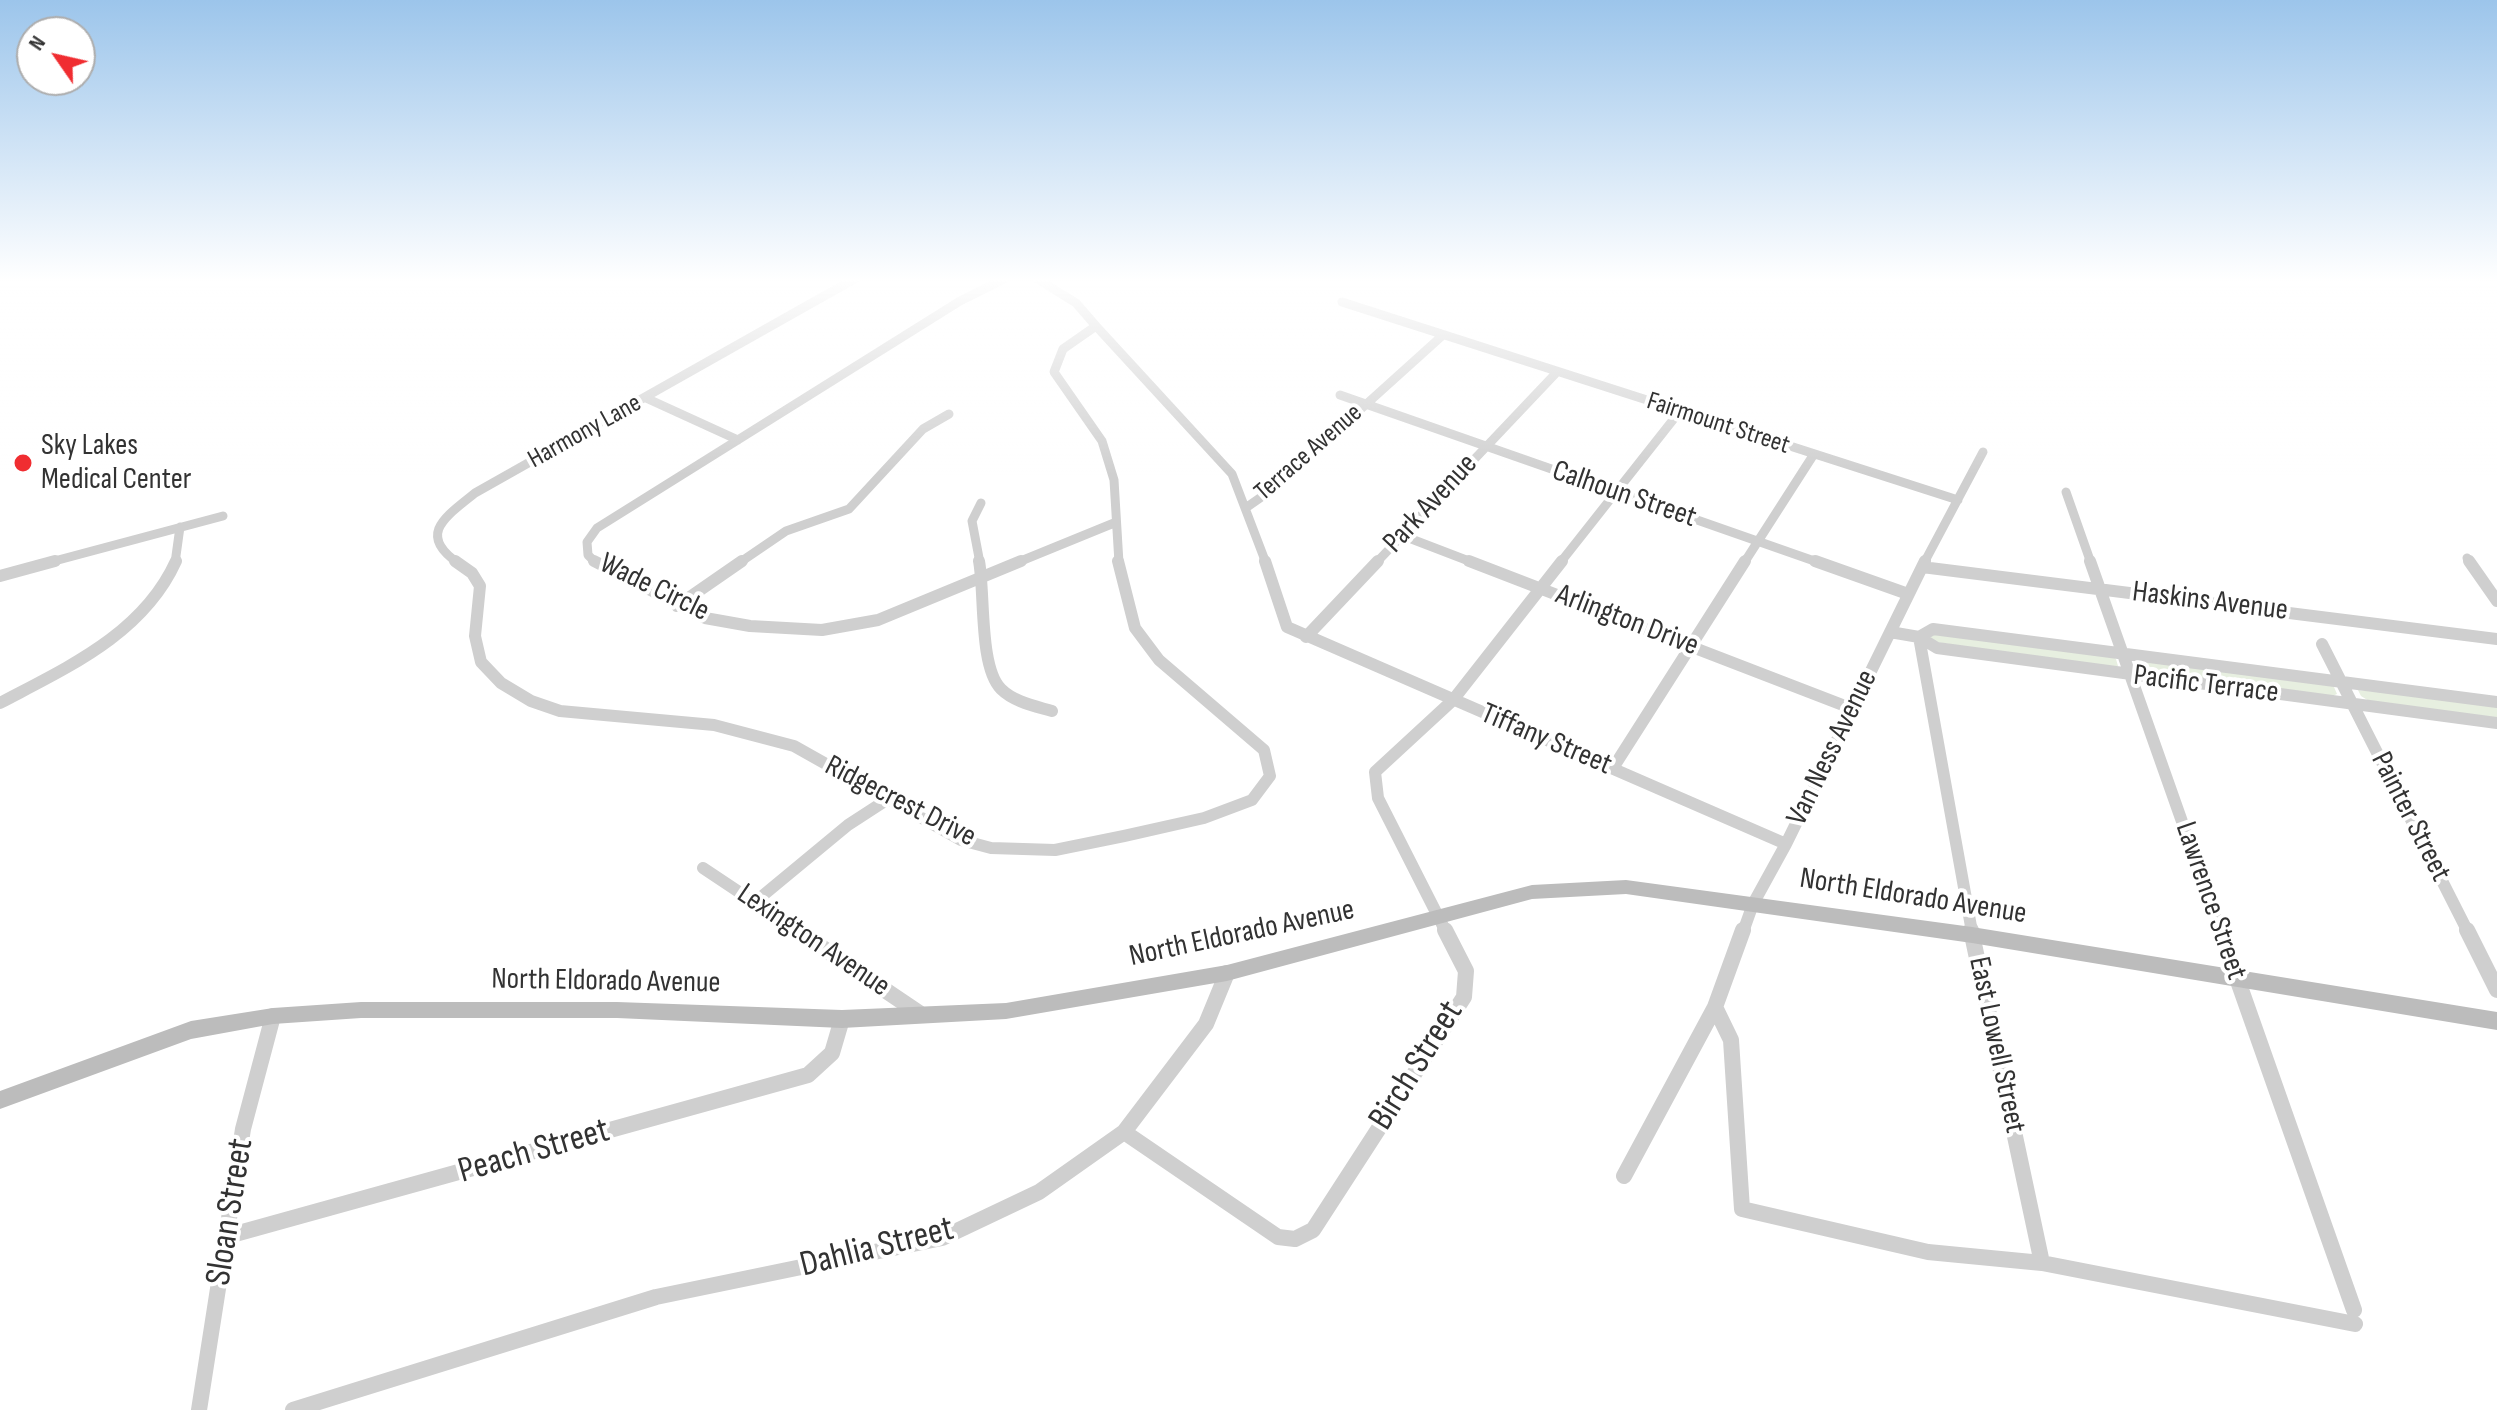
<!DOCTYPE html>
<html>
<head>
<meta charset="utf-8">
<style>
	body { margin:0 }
	#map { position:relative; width:2497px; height:1410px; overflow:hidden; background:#fff; font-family:"Sofia Sans Condensed",sans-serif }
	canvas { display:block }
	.north { position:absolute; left:16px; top:16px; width:80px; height:80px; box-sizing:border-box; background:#fff; border:2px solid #adadad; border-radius:50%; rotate:304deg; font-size:22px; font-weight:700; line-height:32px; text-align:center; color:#323232 }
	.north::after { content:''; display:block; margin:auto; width:28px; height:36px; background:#f02d31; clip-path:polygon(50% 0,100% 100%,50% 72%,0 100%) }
</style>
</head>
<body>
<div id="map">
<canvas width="2497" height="1410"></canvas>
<div class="north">N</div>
</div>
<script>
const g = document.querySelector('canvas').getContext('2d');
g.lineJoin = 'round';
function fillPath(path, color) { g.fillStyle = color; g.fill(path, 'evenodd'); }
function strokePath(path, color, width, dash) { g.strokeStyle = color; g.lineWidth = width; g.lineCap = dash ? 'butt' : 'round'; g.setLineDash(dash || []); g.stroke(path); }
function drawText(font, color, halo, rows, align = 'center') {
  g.font = font + ' "Sofia Sans Condensed",sans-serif'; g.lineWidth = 8; g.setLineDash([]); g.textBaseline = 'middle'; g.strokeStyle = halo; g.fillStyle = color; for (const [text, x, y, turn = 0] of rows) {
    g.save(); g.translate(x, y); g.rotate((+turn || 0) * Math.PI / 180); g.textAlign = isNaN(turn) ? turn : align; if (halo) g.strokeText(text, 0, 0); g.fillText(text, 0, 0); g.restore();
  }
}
fillPath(new Path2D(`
	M1933,632L2109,655L2116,659L2118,666L2111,668L1929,641Z
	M2138,661L2326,682L2334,687L2337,694L2330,697L2148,672L2140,668Z
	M2358,690L2497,704V718L2369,701L2361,696Z`), '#e7efe0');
strokePath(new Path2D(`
	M1036,278L1076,303L1096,326L1063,349L1054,372L1102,441L1114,480L1119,563
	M1342,302L1958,500
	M1096,326L1232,474L1266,563
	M1340,395L1820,563
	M646,398L738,440
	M2066,492L2091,563
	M1247,507L1270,491L1443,335
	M1401,535L1474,563
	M2467,558L2471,563
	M47,563L223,516
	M175,563L180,527
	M458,563C416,534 447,516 475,493L856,278
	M596,563L588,555L587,542L597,528L960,301L1006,278
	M739,563L786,531L849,509L923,429L949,414
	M980,563L972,521L981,503
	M1016,563L1114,523
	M1376,563L1557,372
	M1560,563L1680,411
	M1744,563L1814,454
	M1924,563L1983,452`), '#cfcfcf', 9);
strokePath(new Path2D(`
	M455,561L472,573L480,586L475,636L481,662L501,683L531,701L560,711L714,725L794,746L961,840L991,848L1055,850L1124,836L1204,818L1252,800L1270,776L1264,750L1159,660L1135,628L1118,561
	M594,561L705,618L750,626L822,630L878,620L1021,561
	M979,561C985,593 979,667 1001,689C1014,702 1035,706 1052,711
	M1265,561L1287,627L1786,844
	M1469,561L1853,709
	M1815,561L1908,594
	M2090,561L2221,932
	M2469,561L2497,601
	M1922,567L2497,639
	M0,576L55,561
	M677,606L742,561
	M1890,632L1919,637L1937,648L2497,723
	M1306,637L1378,561
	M1919,637L1972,932
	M1919,637L1933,629L2497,702
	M2322,644L2468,932
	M0,703C68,667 143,634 176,561
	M1613,768L1745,561
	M703,868L799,932
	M755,902L848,825L888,799
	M1446,932L1378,798L1375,772L1453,700L1562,561
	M1743,932L1753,904L1786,844L1925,561`), '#cfcfcf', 12);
strokePath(new Path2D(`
	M796,930L922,1015
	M1971,930L2042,1263
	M2220,930L2354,1310
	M2467,930L2497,990
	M1715,1007L1731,1040L1742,1209L1928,1252L2042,1263L2355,1324
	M1124,1132L1278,1237L1295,1239L1313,1230L1464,997L1466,971L1445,930
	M1624,1176L1715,1007L1743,930
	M228,1236L808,1075L832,1053L842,1019
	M199,1410L243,1129L273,1016
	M293,1410L656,1297L942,1238L1039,1192L1124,1132L1206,1024L1227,973`), '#cfcfcf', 16);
fillPath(new Path2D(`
	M1626,880L1972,927L2497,1012V1030L1972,943L1626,894L1532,899L1227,981L1006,1019L842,1028L617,1018H361L273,1024L191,1039L0,1109V1091L191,1021L273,1008L361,1002H617L842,1010L1006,1003L1227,965L1532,885Z`), '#bcbcbc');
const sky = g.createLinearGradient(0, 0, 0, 475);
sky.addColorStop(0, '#9cc5eb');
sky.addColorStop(0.59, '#fff');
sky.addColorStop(1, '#ffffff00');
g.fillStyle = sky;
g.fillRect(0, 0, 2497, 475);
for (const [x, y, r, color] of [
	[23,463,10,"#f02d31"]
]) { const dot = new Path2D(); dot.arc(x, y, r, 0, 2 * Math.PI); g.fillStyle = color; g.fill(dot); strokePath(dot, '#fff', 3); }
drawText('26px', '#323232', '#fff', [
	["Fairmount Street",1718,424,18],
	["Harmony Lane",585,432,-29],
	["Terrace Avenue",1309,453,-41]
]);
drawText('30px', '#323232', '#fff', [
	["Sky Lakes",41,446],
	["Medical Center",41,480]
], 'left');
drawText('30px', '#323232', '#fff', [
	["Calhoun Street",1624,495,19],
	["Park Avenue",1431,504,-47],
	["Wade Circle",654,588,26],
	["Haskins Avenue",2210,602,7],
	["Arlington Drive",1627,621,21],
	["Pacific Terrace",2206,685,7],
	["Tiffany Street",1546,740,23],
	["Van Ness Avenue",1833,748,-64],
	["Ridgecrest Drive",900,802,27],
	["Painter Street",2410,817,63],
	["North Eldorado Avenue",1913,897,9],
	["Lawrence Street",2210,901,71],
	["North Eldorado Avenue",1242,934,-12],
	["Lexington Avenue",813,941,34],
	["North Eldorado Avenue",606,982,1],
	["East Lowell Street",1996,1045,78]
]);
drawText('36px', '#323232', '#fff', [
	["Birch Street",1417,1066,-58],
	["Peach Street",534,1152,-16],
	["Sloan Street",231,1212,-81],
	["Dahlia Street",877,1248,-14]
]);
</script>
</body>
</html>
